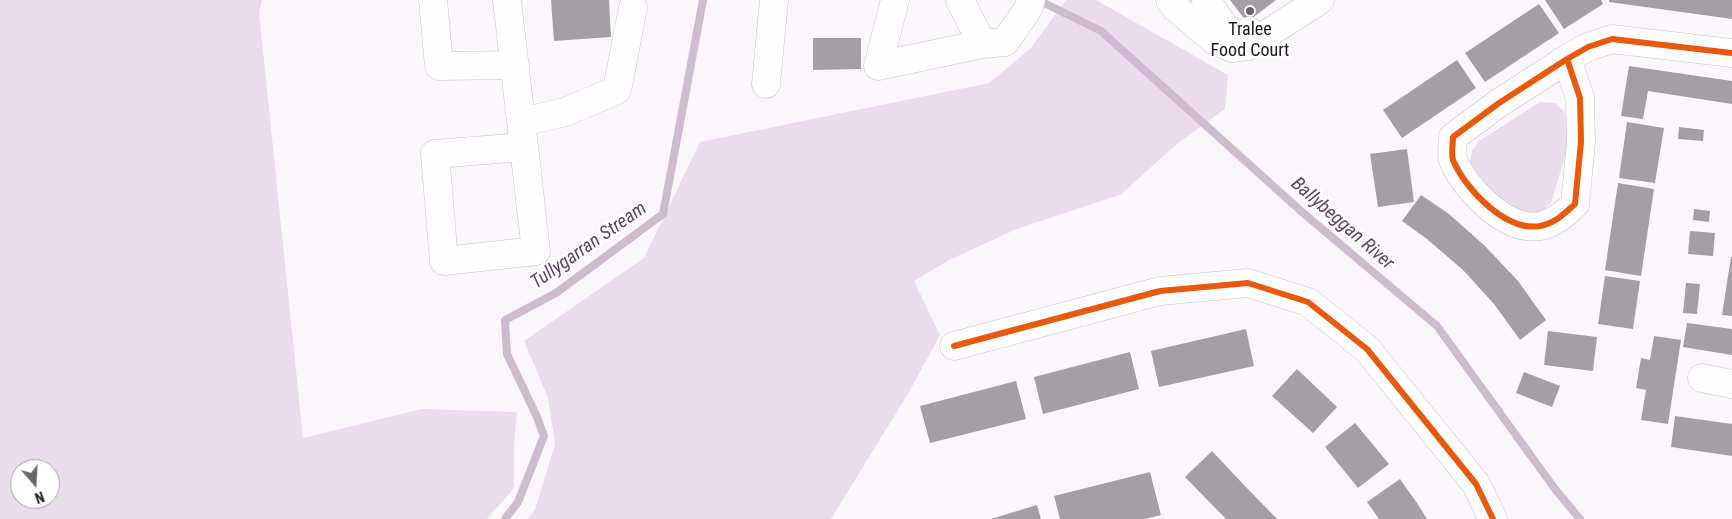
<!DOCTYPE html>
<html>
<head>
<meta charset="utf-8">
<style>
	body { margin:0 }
	#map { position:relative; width:1732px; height:519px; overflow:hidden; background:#faf6fb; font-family:"Roboto Condensed",sans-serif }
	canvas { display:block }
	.north { position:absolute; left:10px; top:459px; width:50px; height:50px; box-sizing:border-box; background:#fff; border:1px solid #a4a3a4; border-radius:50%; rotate:161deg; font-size:14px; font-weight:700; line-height:20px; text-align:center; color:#1b191b }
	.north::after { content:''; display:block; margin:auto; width:18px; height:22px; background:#696669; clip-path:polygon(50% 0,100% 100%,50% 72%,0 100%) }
</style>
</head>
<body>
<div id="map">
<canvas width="1732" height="519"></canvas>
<div class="north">N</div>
</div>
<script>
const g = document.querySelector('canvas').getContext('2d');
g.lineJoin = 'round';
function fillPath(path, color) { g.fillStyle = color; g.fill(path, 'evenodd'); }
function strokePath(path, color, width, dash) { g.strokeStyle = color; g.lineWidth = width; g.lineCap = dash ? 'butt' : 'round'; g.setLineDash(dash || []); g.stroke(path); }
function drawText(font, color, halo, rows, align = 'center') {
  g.font = font + ' "Roboto Condensed",sans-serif'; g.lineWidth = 5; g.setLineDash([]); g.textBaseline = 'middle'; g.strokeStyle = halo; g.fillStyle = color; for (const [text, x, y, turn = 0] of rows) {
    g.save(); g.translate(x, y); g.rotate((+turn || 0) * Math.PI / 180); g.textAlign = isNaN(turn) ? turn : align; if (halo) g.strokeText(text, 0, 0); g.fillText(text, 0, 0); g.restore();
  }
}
fillPath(new Path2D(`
	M0,0H262L259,12L303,438L422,409L517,412L514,444V488L487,519H0ZM20,469H50V499H20Z
	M1066,0H1096L1228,75L1225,109L1177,144L1120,195L1019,228L949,260L914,281L940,335L909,392L831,519H527L535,510L555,444L548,398L524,341L644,258L700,142L989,83L1030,49Z
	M1540,102L1555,103L1565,112L1569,143L1551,203L1534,218L1515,215L1483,186L1470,163L1472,151L1479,141Z`), '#ebdced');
strokePath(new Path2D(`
	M1038,0L1101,31L1302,212L1437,326L1555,489L1580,519
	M505,519L518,502L544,436L537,417L507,354L505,320L556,293L663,214L703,0`), '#cebbd0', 8);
fillPath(new Path2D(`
	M551,0H609L611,37L554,41Z
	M1230,0H1276L1247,22Z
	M1545,0H1601L1603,4L1564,29Z
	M1609,0H1732V19L1609,2Z
	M1539,4L1559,33L1485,82L1465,53Z
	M813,38H861V69L813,70Z
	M1457,60L1476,88L1402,138L1383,110Z
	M1629,66L1732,81V104L1648,91L1643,119L1621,116Z
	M1627,122L1664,128L1655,183L1619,178Z
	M1679,127L1704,130L1703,141L1678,139Z
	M1407,149L1414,202L1378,207L1370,154Z
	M1618,183L1654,189L1641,276L1605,270Z
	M1421,195L1449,214L1485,246L1518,281L1546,320L1520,340L1494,304L1463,270L1427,239L1402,221Z
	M1694,209L1710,211L1709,222L1693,220Z
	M1690,231L1715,233L1713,256L1688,254Z
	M1731,257H1732V316L1722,315Z
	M1605,276L1640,281L1633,329L1598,324Z
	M1686,283L1700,284L1697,314L1683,313Z
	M1687,323L1732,329V355L1683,347Z
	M1246,329L1254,366L1159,387L1151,351Z
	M1548,331L1597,337L1593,371L1544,365Z
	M1654,336L1681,340L1668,424L1641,420L1646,390L1636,388L1641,358L1650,360Z
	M1130,352L1139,389L1043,414L1034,377Z
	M1297,369L1337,407L1313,433L1272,396Z
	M1524,372L1560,386L1552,407L1516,393Z
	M1016,381L1026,419L930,443L920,406Z
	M1675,416L1732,424V456L1671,447Z
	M1355,423L1389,464L1358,488L1325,447Z
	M1212,451L1243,484L1277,519H1226L1185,477Z
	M1150,472L1161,515L1145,519H1060L1054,496Z
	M1400,479L1417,503L1427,519H1379L1367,502Z
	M1037,505L1041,519H991Z`), '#a3a0a3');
const minor = new Path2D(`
	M433,0L439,66L515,65
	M507,0L536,251L444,261L435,154L524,147
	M895,0L878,66L982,44L1005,42L1028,9L1031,0
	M960,0L982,44
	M1170,0L1176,8L1214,40L1232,48L1248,46L1320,0
	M1206,0L1226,29L1242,36L1249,31
	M1567,59L1580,98L1581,142L1575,204C1564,214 1555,223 1540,226C1506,232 1465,189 1453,160C1451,154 1453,144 1453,137L1499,103L1567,59L1588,47L1612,39L1732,53
	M766,84L774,0
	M522,122L565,112L617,90L633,8
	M954,346L1160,291L1248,283L1308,302L1367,349L1476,484L1493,519
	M1702,378L1732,384`);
strokePath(minor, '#c7c4c7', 29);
strokePath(minor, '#fefefe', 28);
strokePath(new Path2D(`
	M1567,59L1580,98L1581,142L1575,204C1564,214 1555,223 1540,226C1506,232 1465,189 1453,160C1451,154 1453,144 1453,137L1499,103L1567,59L1588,47L1612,39L1732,53
	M954,346L1160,291L1248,283L1308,302L1367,349L1476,484L1493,519`), '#e8590c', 6);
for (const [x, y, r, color] of [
	[1250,11,5,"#696669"]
]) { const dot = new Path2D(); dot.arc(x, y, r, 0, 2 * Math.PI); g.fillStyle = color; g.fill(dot); strokePath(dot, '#fff', 2); }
drawText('18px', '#1b191b', '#fff', [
	["Tralee",1250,30],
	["Food Court",1250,51]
]);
drawText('italic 19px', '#623f67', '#fff', [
	["Ballybeggan River",1342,224,41],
	["Tullygarran Stream",589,246,-35]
]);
</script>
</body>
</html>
